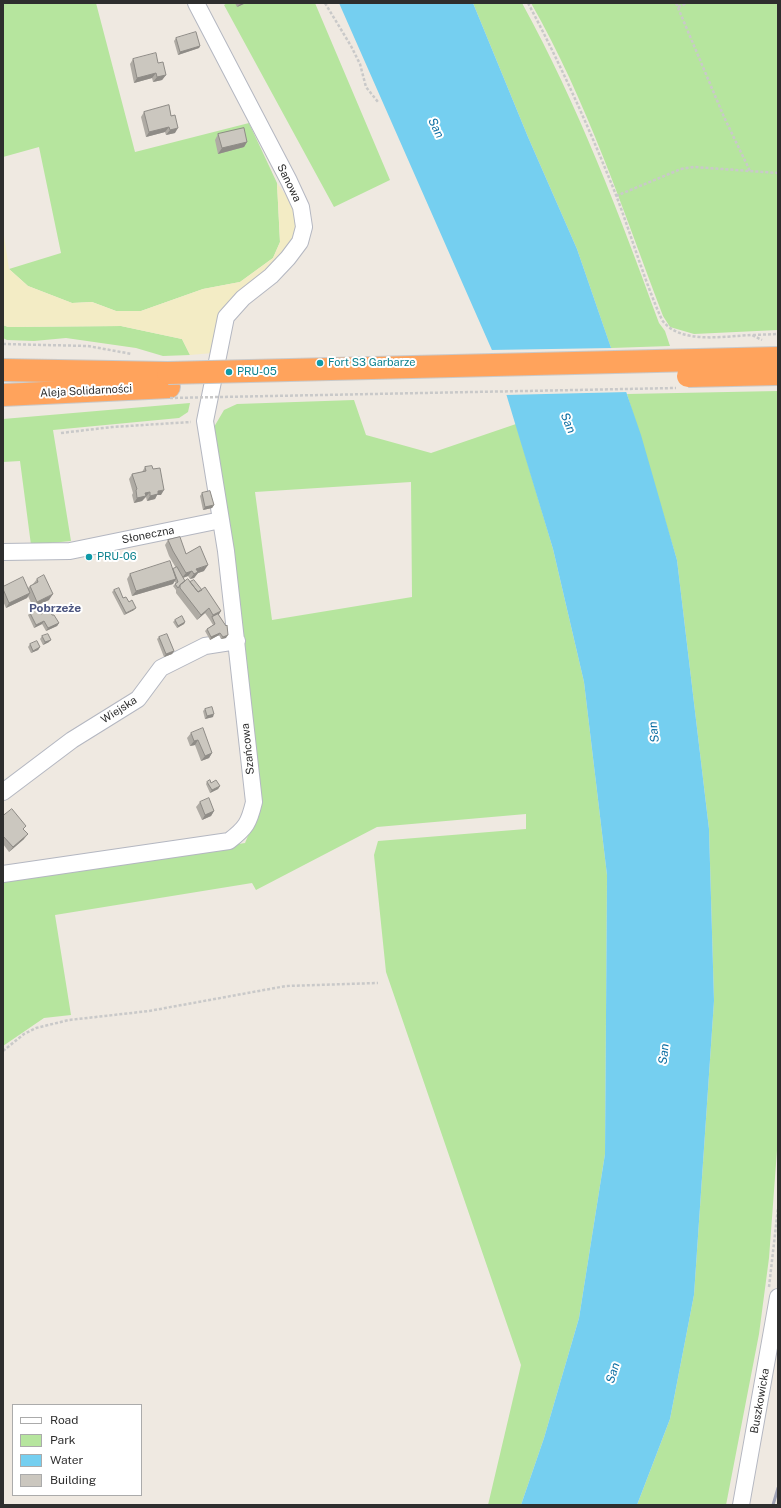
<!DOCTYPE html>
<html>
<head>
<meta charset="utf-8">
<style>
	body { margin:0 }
	#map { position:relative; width:781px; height:1508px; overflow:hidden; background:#efe9e1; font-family:"Public Sans",sans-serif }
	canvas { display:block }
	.frame { position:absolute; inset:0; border:4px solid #2e2e2e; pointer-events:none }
	.legend { position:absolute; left:12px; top:1404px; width:130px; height:92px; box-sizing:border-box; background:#fff; border:1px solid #ababab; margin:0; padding:5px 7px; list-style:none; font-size:12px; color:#2e2e2e }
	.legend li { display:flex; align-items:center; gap:8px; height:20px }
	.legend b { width:20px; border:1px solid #ababab }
</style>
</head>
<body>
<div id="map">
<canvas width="781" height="1508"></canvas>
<div class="frame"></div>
<ul class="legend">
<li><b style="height:5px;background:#fff"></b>Road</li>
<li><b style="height:11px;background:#b6e59e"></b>Park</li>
<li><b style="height:11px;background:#75cff0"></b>Water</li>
<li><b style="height:11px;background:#cbc7bf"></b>Building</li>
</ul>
</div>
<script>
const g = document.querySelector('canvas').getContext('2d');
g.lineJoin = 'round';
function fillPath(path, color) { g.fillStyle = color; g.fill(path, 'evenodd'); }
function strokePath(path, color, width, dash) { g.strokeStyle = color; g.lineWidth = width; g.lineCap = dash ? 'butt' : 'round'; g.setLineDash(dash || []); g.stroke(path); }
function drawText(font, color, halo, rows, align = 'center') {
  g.font = font + ' "Public Sans",sans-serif'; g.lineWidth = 4; g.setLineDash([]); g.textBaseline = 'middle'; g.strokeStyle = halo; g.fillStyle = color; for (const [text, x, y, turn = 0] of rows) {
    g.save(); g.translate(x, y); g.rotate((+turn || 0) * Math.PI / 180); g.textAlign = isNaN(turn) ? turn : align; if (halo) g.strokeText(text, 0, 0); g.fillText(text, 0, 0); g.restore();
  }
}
fillPath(new Path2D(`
	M3,3H96L135,152L249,123L277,183L280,242L273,258L240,282L203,289L141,311H116L92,302L72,303L28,286L9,269L61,253L39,147L3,157Z
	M227,3H315L390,180L334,207L224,5Z
	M473,3H522C578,105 619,213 659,323L665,331L670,346L611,348L577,249L528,137Z
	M531,3H778V330L694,334L670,327L663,316C623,210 587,101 531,3Z
	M3,325L8,327L121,326L182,339L190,355L163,356L136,348L66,338L34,341L7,340L3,338Z
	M778,391V1137L769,1258L759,1334L726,1505H637L670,1419L694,1295L714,1001L709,829L677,560L627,394Z
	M354,400L366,435L431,453L516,424L553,549L584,682L607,875L605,1154L579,1318L544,1438L521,1505H488L521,1365L386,972L374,855L378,841L526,829V814L377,827L256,890L252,883L55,915L71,1015L44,1018L3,1046V881L245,843L257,814L228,537L214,427L224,410L237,404ZM411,482L412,597L272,620L255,492Z
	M190,403L188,412L179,418L53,430L71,541L31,545L20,461L3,462V419Z`), '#b6e59e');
fillPath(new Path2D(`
	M277,183L296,209L297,229L294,243L225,313L212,346L213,353L190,355L182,339L121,326L8,327L3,325V229L9,269L28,286L72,303L92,302L116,311H141L203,289L240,282L273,258L280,242Z`), '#f3ecc5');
fillPath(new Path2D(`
	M339,3H473L528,137L577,249L641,435L677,560L709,829L714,1001L694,1295L670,1419L637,1505H521L544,1438L579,1318L605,1154L607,875L584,682L553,549L495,357Z`), '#75cff0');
fillPath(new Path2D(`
	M613,348L628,392L505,395L490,350Z`), '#efe9e1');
const minor = new Path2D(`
	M3,552L70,551L221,520
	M3,792L72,740L138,699L161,668L205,646L237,641
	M3,874L229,841C246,828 249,823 254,802L226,551L205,421L226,317L243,298L271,276L288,258L300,242L304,227L301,207L289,181L196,3
	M741,1505L778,1297`);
const highway = new Path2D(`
	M3,370L168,373
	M3,395L169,387`);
strokePath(minor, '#b4b7c1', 18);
strokePath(highway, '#c9c9c9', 24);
strokePath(new Path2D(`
	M325,3L351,46L360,64L366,87L378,102
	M528,3C561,65 590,130 616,195C632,237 644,280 662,320C680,345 725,336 752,335L762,340
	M676,3L724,117L750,171
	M678,7L687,3
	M616,196L681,169L694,167L778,173
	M753,335L778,334
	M3,344L88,346L132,354
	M61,433L112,427L191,422
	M3,1051L24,1034L36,1028L69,1020L149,1011L286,986L378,983
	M769,1287L778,1208`), '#c9c9c9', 2.5, [3, 2]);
strokePath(minor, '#fff', 16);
strokePath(highway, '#ffa35c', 22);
strokePath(new Path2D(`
	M773,1505L778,1488`), '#a3a6b8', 3);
const highwayBridge = new Path2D(`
	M168,373L778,358
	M688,376L778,374`);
strokePath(highwayBridge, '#c9c9c9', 24, []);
strokePath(new Path2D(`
	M170,398L676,388`), '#c9c9c9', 2.5, [3, 2]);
strokePath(highwayBridge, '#ffa35c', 22);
fillPath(new Path2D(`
	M235,3H246L237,7Z
	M176,38L200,46L199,48L178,55L174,41Z
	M133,59L166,75L162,80L153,82L152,78L134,83L130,64Z
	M169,105L175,133L166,135L165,132L146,137L141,117L144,112Z
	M218,134L247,142L244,147L218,154L215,140Z
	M145,467L161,495H157L155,499L147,501L146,497L142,501L134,503L132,495L133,493L129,479L132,474L142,472Z
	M202,493L214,505L212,508L203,510L200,496Z
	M168,540L186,554L204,571L198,573L194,578L190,579L188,576L183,578L185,581L190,582L202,590L221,611L218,615L226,638L221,639L219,635L210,640L205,631L207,629L213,625L210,620L205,613L197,620L176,593V590L173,586L176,583L174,581L173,584L132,596L127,579L130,574L173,569L176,568L169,556L165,545Z
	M37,579L49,600L33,607L28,596L27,598L6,608L3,601V587L28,588L30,586L33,585V584Z
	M114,590L129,602L134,610L124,615L112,592Z
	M30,613L52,615L59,623L57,626L46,631L42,624L34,628L28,615Z
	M175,620L185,622L184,624L177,628L173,622Z
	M42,636L49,642L43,645L40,639Z
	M159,637L174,651L172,654L164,657L157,639Z
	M30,644L40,647L38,650L31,653L28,647Z
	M205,709L213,717L205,719L203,711Z
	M191,733L212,753L209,758L201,761L195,745L190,746L187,738Z
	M207,782L211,783L220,786L218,789L210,793L206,784Z
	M200,802L214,811L211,816L202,820L196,807Z
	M3,816L24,830V839L9,852L3,844Z`), '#afaba4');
fillPath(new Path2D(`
	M243,3H246L237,7L239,5Z
	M200,46L199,48L178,55L180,52Z
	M156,73L152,78L134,83L137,78Z
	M166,75L162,80L153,82L157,77Z
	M169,127L165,132L146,137L149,132Z
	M178,128L175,133L166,135L170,130Z
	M247,142L244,147L218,154L222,148Z
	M164,490L161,495H157L155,499L147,501L150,496L158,491Z
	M150,492L142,501L134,503L137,498L145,493Z
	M214,505L212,508L203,510L205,507Z
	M208,565L204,571L198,573L194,578L190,579L194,574L197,573L193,574L196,569Z
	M192,571L188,576L182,578L186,573Z
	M176,579L173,584L132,596L136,591Z
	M30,593L27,598L6,608L9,603Z
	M53,594L49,600L33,607L37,602Z
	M136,608L134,610L124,615L126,613Z
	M209,608L205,613L197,620L201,615Z
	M221,611L218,616L212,617L213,615Z
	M44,621L42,624L34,628L36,625Z
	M185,622L184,624L177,628L178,626Z
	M59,623L57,626L46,631L48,628Z
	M220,633L219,635L210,640L211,637Z
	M228,635L226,638L221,639L223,637Z
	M51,640L49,642L43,645L45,642Z
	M40,647L38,650L31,653L33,651Z
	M174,651L172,654L164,657L166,654Z
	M214,714L213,717L205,719L207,716Z
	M198,740L195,745L190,746L194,741Z
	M212,753L209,758L201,761L205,756Z
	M220,786L218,789L210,793L212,790Z
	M214,811L211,816L202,820L205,815Z
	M28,834L24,839L9,852L13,847Z`), '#8e8b86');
const building = new Path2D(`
	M196,32L200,46L180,52L176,38Z
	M156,53L158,63L163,62L166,75L157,77L156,73L137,78L133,59Z
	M169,105L171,116L175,115L178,128L170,130L169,127L149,132L144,112Z
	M244,128L247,142L222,148L218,134Z
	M152,466L153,469L160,468L164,490L158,491V494L150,496V492L145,493L146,496L137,498L136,490L137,489L132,474L146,471L145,467Z
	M210,491L214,505L205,507L202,493Z
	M180,537L186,554L200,546L208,565L196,569L198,572L194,574L192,571L186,573L173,551L168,540Z
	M170,561L176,579L136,591L130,574Z
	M177,567L185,581L180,585L178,588L175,584L178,582L173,569Z
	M44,575L53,594L37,602L30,586L38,582L37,579Z
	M23,577L30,593L9,603L3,589V587Z
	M188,579L198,592L205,587L221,611L213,615L209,608L201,615L180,588V585Z
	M194,580L202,590L198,592L190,582Z
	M119,588L123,598L126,597L129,602L132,600L136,608L126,613L114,590Z
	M38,609L41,614L50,610L52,615H54L59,623L48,628L44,621L36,625L30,613Z
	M218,614L226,626L227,625L228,635L223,637L220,633L211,637L207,629L215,624L212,617Z
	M182,616L185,622L178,626L175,620Z
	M48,634L51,640L45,642L42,636Z
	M167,634L174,651L166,654L159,637Z
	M37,641L40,647L33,651L30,644Z
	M212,707L214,714L207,716L205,709Z
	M203,728L212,753L205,756L198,740L194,741L191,733Z
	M210,780L211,783L216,780L220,786L212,790L207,782Z
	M209,798L214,811L205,815L200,802Z
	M12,809L26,826L23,829L28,834L13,847L3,836V816Z`);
fillPath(building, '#cbc7bf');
strokePath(building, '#8e8b86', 1);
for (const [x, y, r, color] of [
	[320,363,4,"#0f9aa8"],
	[229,372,4,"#0f9aa8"],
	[89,557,4,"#0f9aa8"]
]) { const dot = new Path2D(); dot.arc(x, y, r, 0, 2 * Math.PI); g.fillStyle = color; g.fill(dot); strokePath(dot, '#fff', 1.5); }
drawText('11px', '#2e2e2e', '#fff', [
	["Sanowa",289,183,64],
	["Aleja Solidarności",86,391,-3],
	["Słoneczna",148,535,-11],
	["Wiejska",119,710,-33],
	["Szańcowa",248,749,-96],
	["Buszkowicka",760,1401,-80]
]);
drawText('11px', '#0d838f', '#fff', [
	["Fort S3 Garbarze",328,363],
	["PRU-05",237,372],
	["PRU-06",97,557]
], 'left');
drawText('italic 12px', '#0d6fa3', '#fff', [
	["San",436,128,64],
	["San",568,423,67],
	["San",654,732,-97],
	["San",664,1054,-84],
	["San",613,1373,-73]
]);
drawText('bold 12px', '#4d5680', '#fff', [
	["Pobrzeże",55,608]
]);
</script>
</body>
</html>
